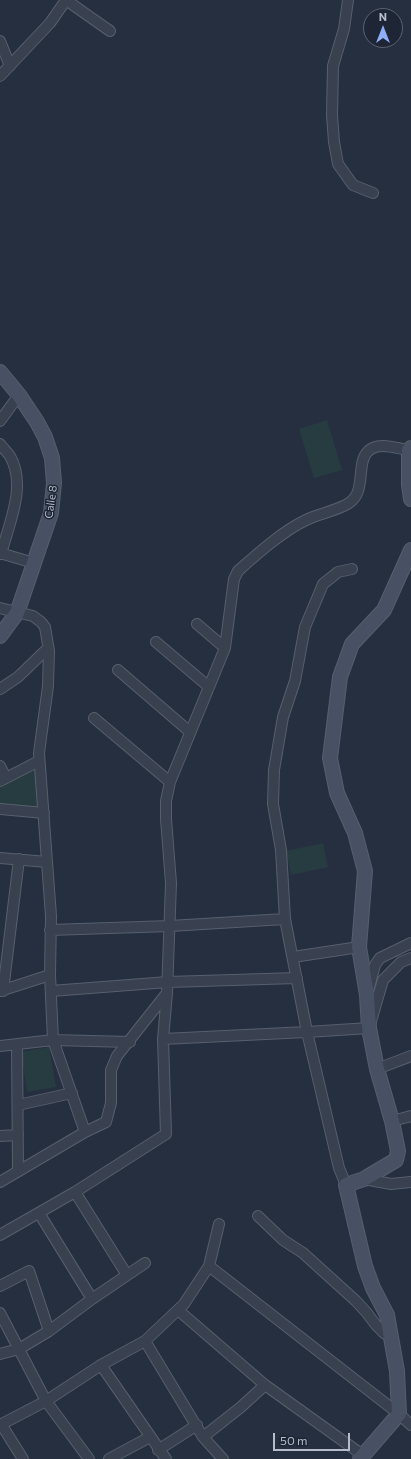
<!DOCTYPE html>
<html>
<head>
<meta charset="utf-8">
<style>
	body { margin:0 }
	#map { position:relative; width:411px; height:1459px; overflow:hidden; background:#252f40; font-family:Commissioner,sans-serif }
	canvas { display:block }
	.north { position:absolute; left:363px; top:8px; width:40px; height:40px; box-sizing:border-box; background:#1e2635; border:1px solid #5b6271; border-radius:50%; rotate:0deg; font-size:11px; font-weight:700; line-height:16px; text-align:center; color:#b6bcca }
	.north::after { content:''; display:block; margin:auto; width:14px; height:18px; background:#8eaef8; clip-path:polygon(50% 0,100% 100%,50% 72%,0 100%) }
	.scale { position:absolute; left:273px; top:1433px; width:77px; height:18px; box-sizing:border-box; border:2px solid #b6bcca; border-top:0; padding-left:5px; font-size:12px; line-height:14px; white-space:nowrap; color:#b6bcca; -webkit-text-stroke:3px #1e2635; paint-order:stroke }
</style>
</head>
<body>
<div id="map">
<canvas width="411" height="1459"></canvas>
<div class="north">N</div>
<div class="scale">50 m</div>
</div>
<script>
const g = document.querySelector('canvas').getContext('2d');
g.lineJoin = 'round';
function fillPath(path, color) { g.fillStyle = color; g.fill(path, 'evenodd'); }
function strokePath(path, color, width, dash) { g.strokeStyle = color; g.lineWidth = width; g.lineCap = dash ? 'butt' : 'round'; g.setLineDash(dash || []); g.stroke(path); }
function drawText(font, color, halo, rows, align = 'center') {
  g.font = font + ' Commissioner,sans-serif'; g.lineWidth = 3; g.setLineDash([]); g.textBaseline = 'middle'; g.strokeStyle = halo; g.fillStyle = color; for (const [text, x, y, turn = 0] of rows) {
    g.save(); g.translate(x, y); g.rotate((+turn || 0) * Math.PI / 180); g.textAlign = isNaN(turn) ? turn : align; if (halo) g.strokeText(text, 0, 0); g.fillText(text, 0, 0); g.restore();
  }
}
fillPath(new Path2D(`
	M327,420L342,470L314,478L299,429Z
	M33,770L36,771L39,803L34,808L0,805V785Z
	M323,843L328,867L291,875L286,851Z
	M49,1047L56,1087L27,1092L21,1052Z`), '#273c41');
const street = new Path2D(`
	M66,0L110,31
	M348,0L344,29L333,66L332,115L334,142L338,164L353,185L373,193
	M0,41L10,66
	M0,76L50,23L66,0
	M0,421L19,395
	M0,444C3,448 7,452 10,456C27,486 9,523 1,554
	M0,553L34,563
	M0,608L33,616L41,622L45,627L49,651L48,686L39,753L51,916L50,975L53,1040L85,1132
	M197,624L225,648
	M156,642L209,687
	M118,670L190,732
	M0,689L18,677L48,648
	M94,718L170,782
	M0,766L6,778
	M0,781L39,761
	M0,809L44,813
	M0,858L47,862
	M50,930L170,926L285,919
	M293,957L359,947
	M0,991L50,975
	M3,991L19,859
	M51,991L168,982L297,978
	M368,991L375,965L380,958L411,943
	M163,1039L307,1032L369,1028L383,980L401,962L411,958
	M17,1045L18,1171
	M0,1046L53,1040L130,1042
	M377,1069L411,1056
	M18,1105L72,1093
	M392,1121L411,1116
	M0,1136L18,1135
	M364,1179L391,1184L411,1182
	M0,1182L85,1132L106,1122L111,1103V1070L117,1056L167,993L171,883L166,819V801L170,782L225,648L234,579L238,571C258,553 283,531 306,520C318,514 339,510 349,503C368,491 354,459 371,449C381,442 398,449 409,450
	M346,1185L339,1168L307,1032L285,919L281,850L273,804L274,770L283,717L295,681L305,627L323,584L338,572L352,569
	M75,1192L127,1275
	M39,1213L92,1299
	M258,1216L283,1240L303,1253L356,1301L367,1313L376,1325L384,1333L391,1335
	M0,1235L75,1192L166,1134L163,1039L167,993
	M209,1266L399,1414L411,1425
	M0,1286L29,1271L49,1331
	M178,1310L265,1385L364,1456
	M0,1313L46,1401L89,1459
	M145,1341L203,1437L223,1459
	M0,1354L19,1349L49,1331L92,1299L145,1263
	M101,1365L166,1459
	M1,1424L23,1459
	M0,1425L46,1401L101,1365L145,1341L184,1304L209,1266L219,1224
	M203,1437L241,1407L265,1385
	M158,1450L197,1425
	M109,1459L150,1437`);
const secondary = new Path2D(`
	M0,372L19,395L37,422L45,437L52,458L54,483L51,513L17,613L0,636
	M411,448L409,450V485L411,499
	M360,1459L399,1414L397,1371L387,1315L373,1288L365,1266L346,1185L364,1179L396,1160L398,1151L392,1121L377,1069L369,1028L367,995L359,947L365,871L355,833L337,793L330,758L340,677L352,644L384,610L411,550`);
strokePath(street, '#575f6d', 12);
strokePath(secondary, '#575f6d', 16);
strokePath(street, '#394150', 10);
strokePath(secondary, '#485063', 14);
drawText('11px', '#b6bcca', '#1e2635', [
	["Calle 8",51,502,-82]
]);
</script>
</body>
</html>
